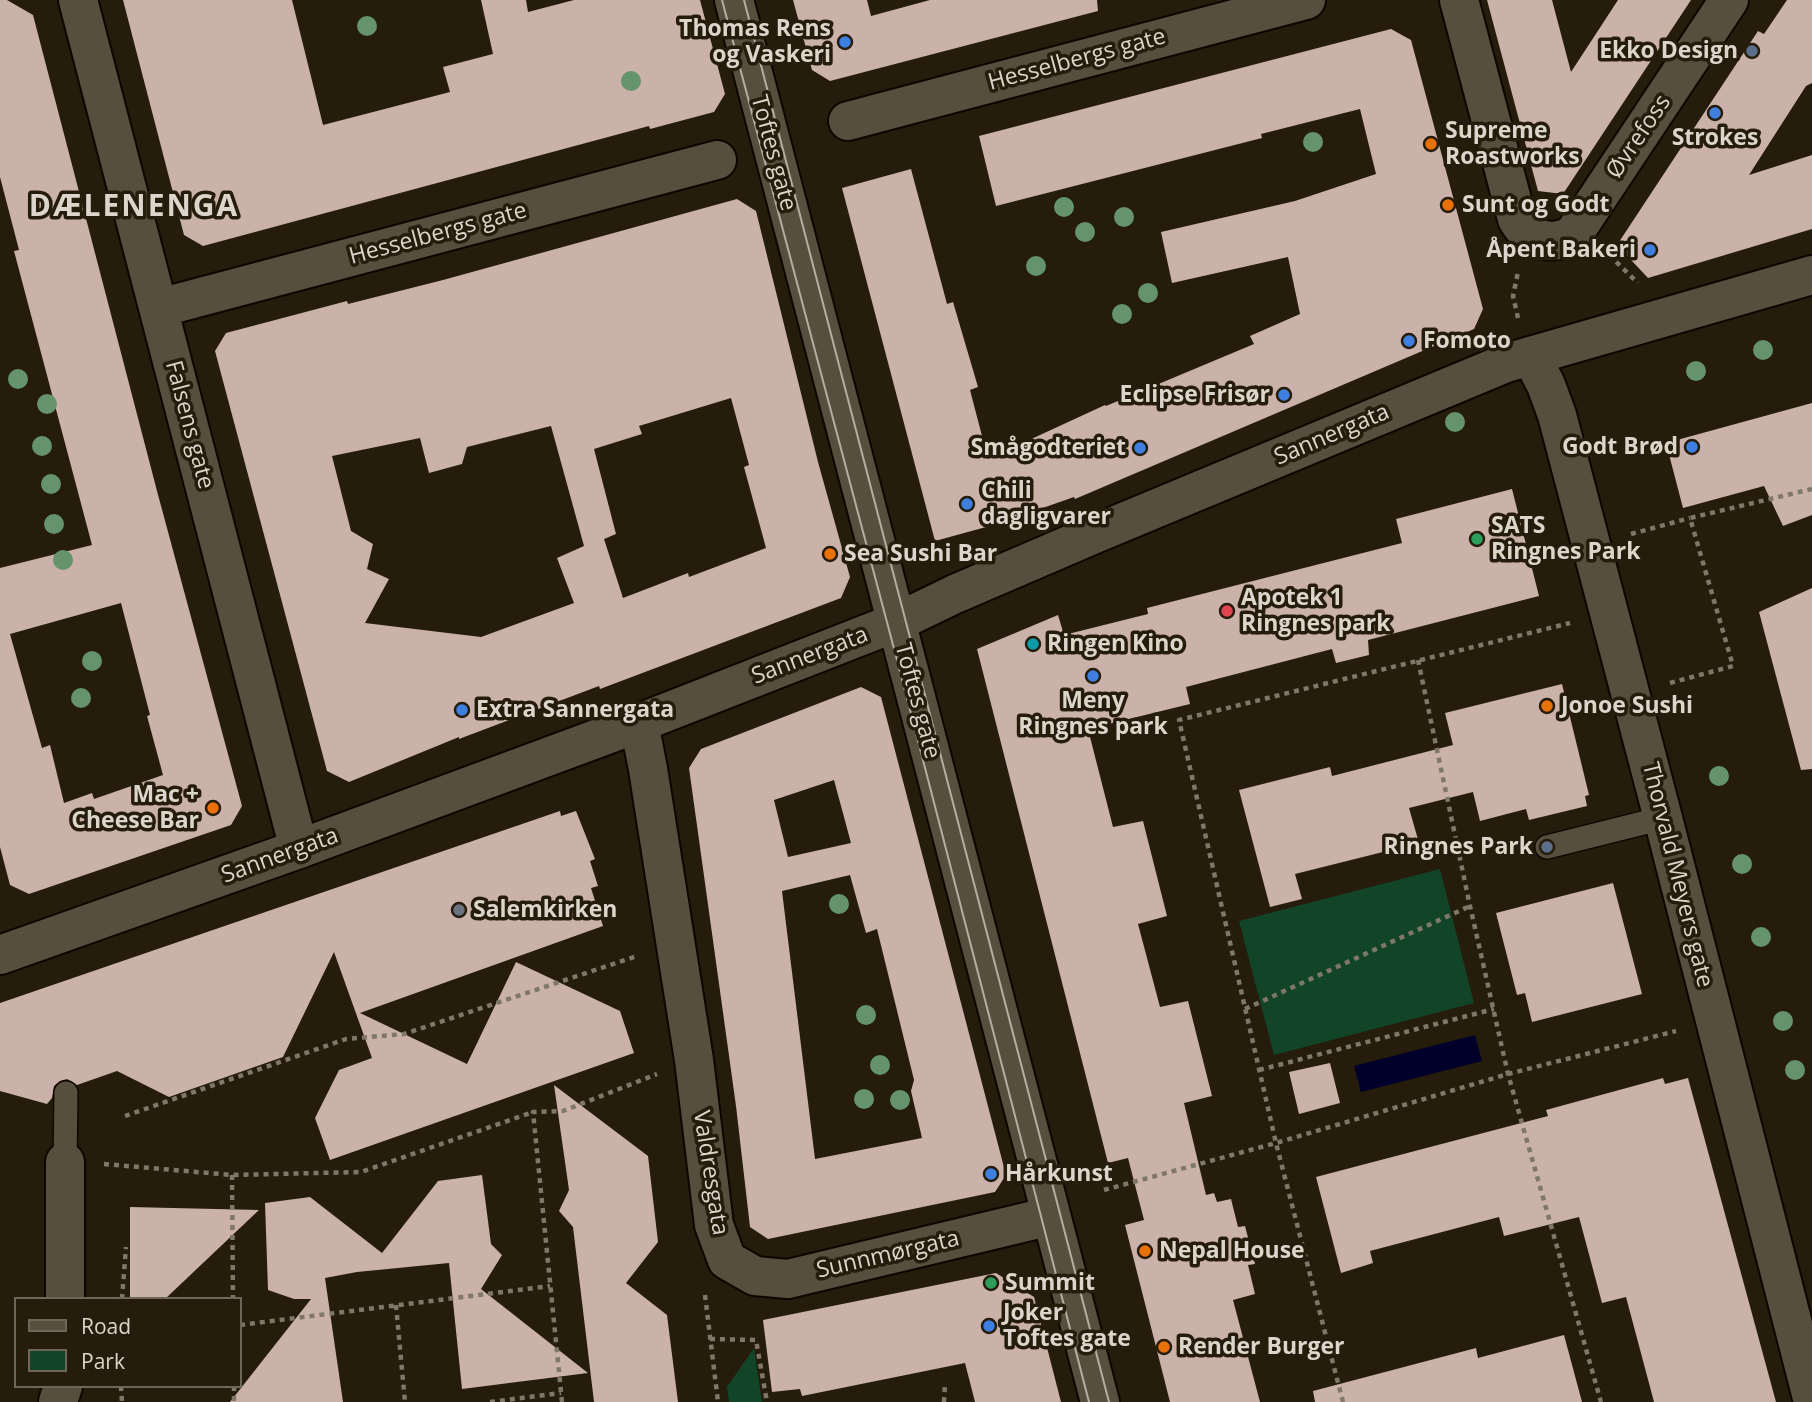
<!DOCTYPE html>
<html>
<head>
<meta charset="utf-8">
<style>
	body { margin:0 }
	#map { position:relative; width:1812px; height:1402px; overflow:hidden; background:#251c0c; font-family:"Open Sans",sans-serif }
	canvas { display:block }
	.legend { position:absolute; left:14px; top:1297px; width:228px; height:91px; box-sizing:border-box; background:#251c0c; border:2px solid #6e6658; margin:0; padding:9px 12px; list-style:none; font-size:21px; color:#dbd5cb }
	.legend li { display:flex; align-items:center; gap:14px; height:35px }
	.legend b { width:35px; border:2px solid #6e6658 }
</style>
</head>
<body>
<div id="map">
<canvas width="1812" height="1402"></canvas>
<ul class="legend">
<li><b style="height:9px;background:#584e3d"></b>Road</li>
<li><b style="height:19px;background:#124428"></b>Park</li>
</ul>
</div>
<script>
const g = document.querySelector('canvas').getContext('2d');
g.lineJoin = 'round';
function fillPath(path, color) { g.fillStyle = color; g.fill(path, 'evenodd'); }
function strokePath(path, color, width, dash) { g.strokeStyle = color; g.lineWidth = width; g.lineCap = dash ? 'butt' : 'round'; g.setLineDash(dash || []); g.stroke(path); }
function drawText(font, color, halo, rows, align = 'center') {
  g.font = font + ' "Open Sans",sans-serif'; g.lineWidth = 7; g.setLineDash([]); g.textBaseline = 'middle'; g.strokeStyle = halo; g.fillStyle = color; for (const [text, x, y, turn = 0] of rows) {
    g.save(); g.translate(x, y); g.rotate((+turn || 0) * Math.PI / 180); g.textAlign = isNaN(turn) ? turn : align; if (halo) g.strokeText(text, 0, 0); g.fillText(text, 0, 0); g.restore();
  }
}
fillPath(new Path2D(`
	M1440,869L1474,1003L1274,1055L1239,921Z
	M754,1348L762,1402H729L727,1387Z`), '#124428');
fillPath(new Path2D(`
	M1475,1035L1482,1061L1361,1092L1354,1066Z`), '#00002b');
fillPath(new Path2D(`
	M0,0H7L33,15L157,491L242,806L231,825L29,894L10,885L0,847V568L92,545L14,251L19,250L0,177ZM121,603L150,715L147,716L163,775L94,799L92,793L64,803L50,745L42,748L10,634Z
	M123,0H292L323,125L450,92L443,67L493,54L481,0H526L528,12L574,0H700L725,94L714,112L650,129L649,126L203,246L184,235Z
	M793,0H867L871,16L930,0H1097L1098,11L830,81L812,70Z
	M1487,0H1552L1571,72L1618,0H1691L1563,194L1538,191Z
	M1787,0H1812V83L1806,86L1749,175L1812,155V229L1648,278L1617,245L1758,31L1764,34Z
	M1391,29L1411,40L1483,309L1474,329L1075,499L1074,497L997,524L935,541L842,188L911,169L947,304L953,302L978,387L970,390L988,459L1105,405L1106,406L1254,344L1250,336L1300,314L1288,257L1172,283L1161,232L1295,201L1376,174L1360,109L1261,134L1262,138L996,206L979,136Z
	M737,199L756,211L818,462L850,577L841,598L600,689L599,686L459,739V737L349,782L327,771L215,351L226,333L347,301L348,304L443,280ZM731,398L749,465L744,467L766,548L689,577L688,573L623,598L604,539L616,534L594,449L642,434L639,426ZM551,426L584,546L557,558L574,603L481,637L365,623L389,579L367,569L373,544L351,531L332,456L420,438L429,473L462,464L467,447Z
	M1812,403V515L1783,526L1764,486L1683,508L1666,443Z
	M1512,489L1539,596L1368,640L1369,655L1336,663L1332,649L1186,687L1190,704L1088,729L1113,827L1143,821L1167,916L1138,924L1160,1007L1188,1001L1212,1096L1184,1103L1206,1195L1214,1193L1217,1202L1231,1199L1238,1227L1245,1226L1255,1264L1248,1265L1255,1294L1233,1300L1260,1402H1170L1125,1225L1144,1220L1128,1158L1108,1163L977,649L1058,615L1064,635L1148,614L1147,608L1402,543L1396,519Z
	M1812,588V769L1801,770L1759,612Z
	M1562,684L1589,795L1585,796L1587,806L1529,820L1526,809L1480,821L1473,792L1409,808L1419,843L1295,874L1302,899L1270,907L1239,790L1330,767L1332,776L1453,745L1445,713Z
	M861,687L881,697L1006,1175L995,1192L768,1239L750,1227L736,1106L689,768L701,749ZM834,780L851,843L788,857L774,800ZM850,875L866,933L877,929L914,1080L911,1091L922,1138L815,1159L782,891Z
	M560,811L561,816L576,811L595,859L590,861L598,886L591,888L603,926L360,1013L467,1064L516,962L620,1011L634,1053L330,1160L315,1118L339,1070L372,1058L334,952L283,1057L169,1097L117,1071L77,1085L67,1079L60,1081L54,1086L52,1098L47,1104L0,1091V1003Z
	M1613,883L1642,994L1532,1022L1525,993L1517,995L1496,913Z
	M1330,1063L1340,1103L1299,1114L1289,1072Z
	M1663,1078L1665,1084L1688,1078L1776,1402H1654L1626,1297L1602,1303L1579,1217L1504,1236L1499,1217L1370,1251L1373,1263L1341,1273L1316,1177L1548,1116L1546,1110Z
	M554,1085L648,1156L658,1242L626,1283L667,1315L678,1402H594L573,1227L559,1211L569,1190Z
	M482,1175L491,1244L502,1255L481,1289L588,1373L462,1389L449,1263L357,1272L325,1278L343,1402H230L311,1299H294L268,1290L265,1203L310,1197L382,1253L438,1181Z
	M130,1207L259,1210L165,1299H130Z
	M996,1273L1034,1297L1061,1402H975L965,1363L802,1396L800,1389L772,1392L763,1320Z
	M1564,1335L1582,1402H1315L1313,1391L1476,1348L1478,1358Z`), '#cab1aa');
const service = new Path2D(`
	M1547,847L1663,818
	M65,1162L66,1093`);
const minor = new Path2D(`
	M78,0L299,849
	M1459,0L1517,219C1529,241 1552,246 1573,235L1729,0
	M848,121L1306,0
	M159,308L717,160
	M1531,356L1546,385L1557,415L1663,818L1812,1398
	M639,723L648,769L694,1060L714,1225L727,1260L755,1276L788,1279L1051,1216
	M65,1162V1299
	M58,1402L63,1386`);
const tertiary = new Path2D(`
	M0,955L299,849L639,723L897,622L955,594L1097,533L1506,363L1812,275`);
const secondary = new Path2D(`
	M734,0L1100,1402`);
strokePath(service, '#0e0600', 26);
strokePath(minor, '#0e0600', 42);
strokePath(tertiary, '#0e0600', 42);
strokePath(secondary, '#0e0600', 42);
strokePath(new Path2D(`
	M1609,255L1638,283
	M1518,318L1513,296L1518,272
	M1631,534L1690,518
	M1418,660L1470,906L1508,1074L1601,1402
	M1670,683L1733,666L1690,518L1812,489
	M1245,1009L1470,906
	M1259,1070L1494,1009
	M125,1116L346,1039L404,1034L637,956
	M104,1164L232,1175L361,1172L533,1112
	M232,1175L233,1299
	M1104,1190L1276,1143L1508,1074L1676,1031
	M705,1295L718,1402
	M122,1299L126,1247
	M396,1305L405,1402
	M240,1325L550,1286
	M710,1339L756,1340L767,1402
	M121,1386L122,1402
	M234,1386V1402
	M490,1402L561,1393
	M562,1402L533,1112L563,1111L657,1074
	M944,1402L945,1383
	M1343,1402L1276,1143L1179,720L1570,623`), '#7f776a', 4.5, [5, 5]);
strokePath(service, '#584e3d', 23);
strokePath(minor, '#584e3d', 38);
strokePath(tertiary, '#584e3d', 38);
strokePath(secondary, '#584e3d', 38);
strokePath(new Path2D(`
	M722,0L901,675L1089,1402
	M744,0L1109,1402`), '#b4ada2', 2);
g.fillStyle = '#65936b';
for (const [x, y] of [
	[367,26],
	[631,81],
	[1313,142],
	[1064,207],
	[1124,217],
	[1085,232],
	[1036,266],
	[1148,293],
	[1122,314],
	[1763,350],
	[1696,371],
	[18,379],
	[47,404],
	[1455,422],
	[42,446],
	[51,484],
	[54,524],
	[63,560],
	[92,661],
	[81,698],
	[1719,776],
	[1742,864],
	[839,904],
	[1761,937],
	[866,1015],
	[1783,1021],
	[880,1065],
	[1795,1070],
	[864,1099],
	[900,1100]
]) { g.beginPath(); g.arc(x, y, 10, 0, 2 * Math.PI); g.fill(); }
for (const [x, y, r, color] of [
	[845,42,7,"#3f7fe0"],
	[1752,51,7,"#5c6f8a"],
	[1715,113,7,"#3f7fe0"],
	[1431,144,7,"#e8710a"],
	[1448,205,7,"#e8710a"],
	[1650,250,7,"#3f7fe0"],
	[1409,341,7,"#3f7fe0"],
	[1284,395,7,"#3f7fe0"],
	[1692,447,7,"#3f7fe0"],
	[1140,448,7,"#3f7fe0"],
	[967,504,7,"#3f7fe0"],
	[1477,539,7,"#2e9e5b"],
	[830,554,7,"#e8710a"],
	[1227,611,7,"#e0444e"],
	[1033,644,7,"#0f9aa8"],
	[1093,676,7,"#3f7fe0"],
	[1547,706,7,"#e8710a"],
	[462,710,7,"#3f7fe0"],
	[213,808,7,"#e8710a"],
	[1547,847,7,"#5c6f8a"],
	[459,910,7,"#6b7280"],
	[991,1174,7,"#3f7fe0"],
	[1145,1251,7,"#e8710a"],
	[991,1283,7,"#2e9e5b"],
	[989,1326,7,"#3f7fe0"],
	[1164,1347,7,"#e8710a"]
]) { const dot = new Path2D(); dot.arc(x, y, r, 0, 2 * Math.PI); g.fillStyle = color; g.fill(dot); strokePath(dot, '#251c0c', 2.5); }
drawText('bold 23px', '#dbd5cb', '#251c0c', [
	["Thomas Rens",831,29,"right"],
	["og Vaskeri",831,55,"right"],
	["Ekko Design",1738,51,"right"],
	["Supreme",1445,131],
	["Roastworks",1445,157],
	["Strokes",1715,138,"center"],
	["Sunt og Godt",1462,205],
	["Åpent Bakeri",1636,250,"right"],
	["Fomoto",1423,341],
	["Eclipse Frisør",1270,395,"right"],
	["Godt Brød",1678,447,"right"],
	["Smågodteriet",1126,448,"right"],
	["Chili",981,491],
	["dagligvarer",981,517],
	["SATS",1491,526],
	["Ringnes Park",1491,552],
	["Sea Sushi Bar",844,554],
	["Apotek 1",1241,598],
	["Ringnes park",1241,624],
	["Ringen Kino",1047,644],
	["Meny",1093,701,"center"],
	["Ringnes park",1093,727,"center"],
	["Jonoe Sushi",1561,706],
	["Extra Sannergata",476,710],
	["Mac +",199,795,"right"],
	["Cheese Bar",199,821,"right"],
	["Ringnes Park",1533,847,"right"],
	["Salemkirken",473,910],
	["Hårkunst",1005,1174],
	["Nepal House",1159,1251],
	["Summit",1005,1283],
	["Joker",1003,1313],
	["Toftes gate",1003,1339],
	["Render Burger",1178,1347]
], 'left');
drawText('23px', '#dbd5cb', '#251c0c', [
	["Hesselbergs gate",1077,60,-15],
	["Øvrefoss",1639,137,-56],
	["Toftes gate",773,153,75],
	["Hesselbergs gate",438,234,-15],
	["Falsens gate",189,425,75],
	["Sannergata",1332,435,-23],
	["Sannergata",810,656,-21],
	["Toftes gate",917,701,75],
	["Sannergata",280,856,-20],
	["Thorvald Meyers gate",1677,875,76],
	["Valdresgata",710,1173,81],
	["Sunnmørgata",888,1255,-13]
]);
g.letterSpacing = '2px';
drawText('bold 30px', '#dbd5cb', '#251c0c', [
	["DÆLENENGA",134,207]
]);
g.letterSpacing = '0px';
</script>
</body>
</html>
